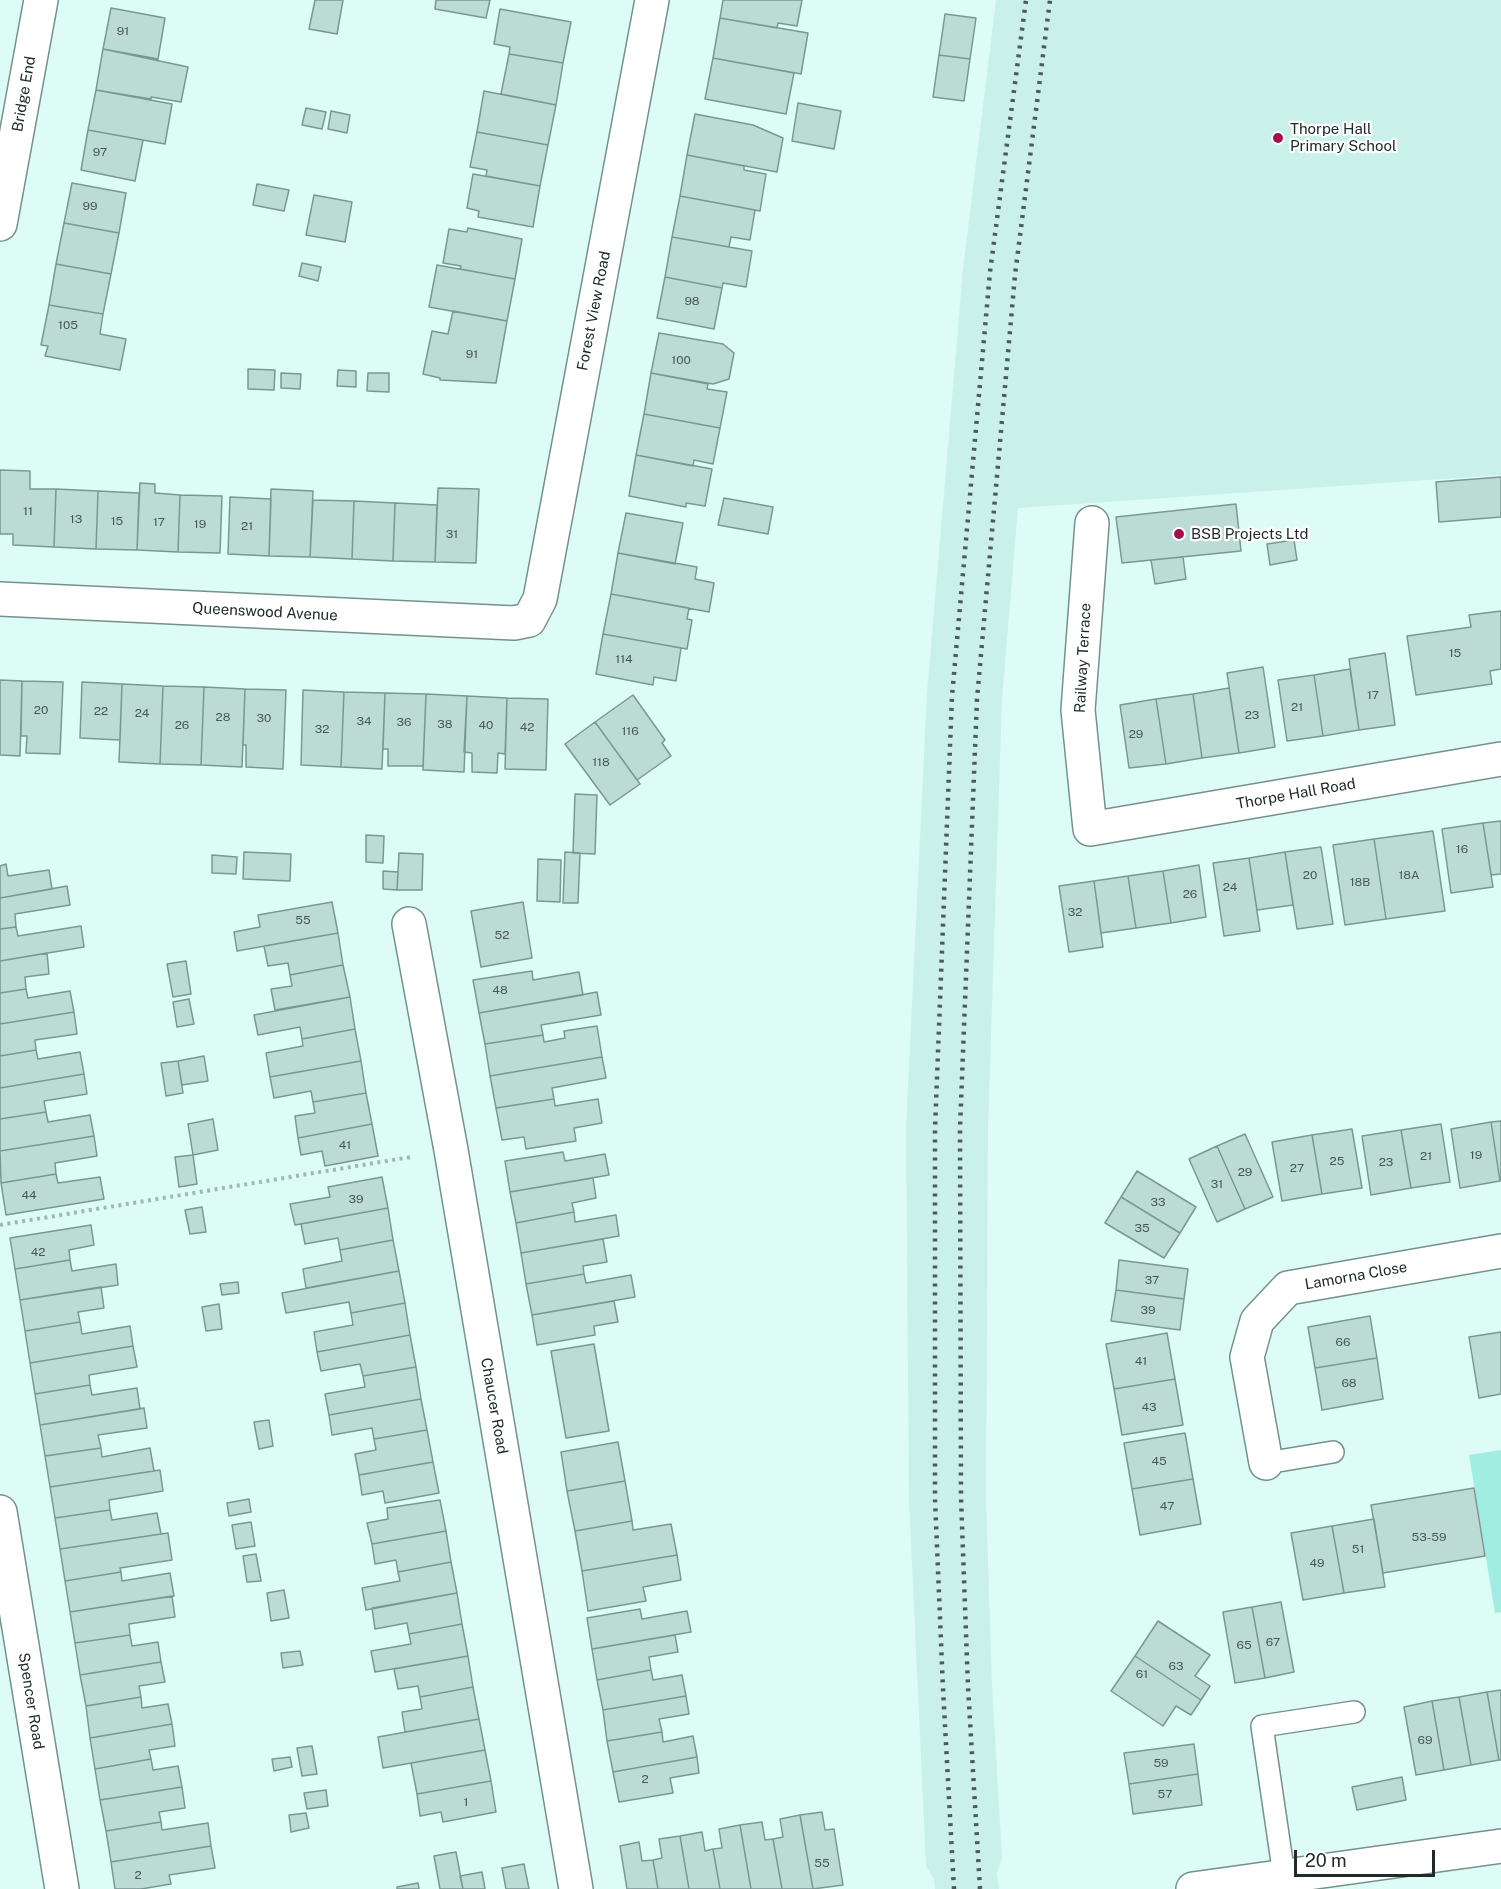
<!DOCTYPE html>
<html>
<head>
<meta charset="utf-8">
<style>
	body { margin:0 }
	#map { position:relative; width:1501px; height:1889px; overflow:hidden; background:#ddfcf6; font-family:"Public Sans",sans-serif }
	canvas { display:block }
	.scale { position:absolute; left:1294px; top:1850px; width:141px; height:27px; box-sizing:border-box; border:3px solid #202b29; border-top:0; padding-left:8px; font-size:18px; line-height:21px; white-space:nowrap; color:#202b29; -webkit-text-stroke:4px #fff; paint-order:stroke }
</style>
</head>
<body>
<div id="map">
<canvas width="1501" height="1889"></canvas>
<div class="scale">20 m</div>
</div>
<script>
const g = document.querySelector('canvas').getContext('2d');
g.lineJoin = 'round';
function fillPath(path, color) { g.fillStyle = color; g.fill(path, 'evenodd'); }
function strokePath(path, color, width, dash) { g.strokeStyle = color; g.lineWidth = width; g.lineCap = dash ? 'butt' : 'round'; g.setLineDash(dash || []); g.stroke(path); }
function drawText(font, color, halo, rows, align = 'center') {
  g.font = font + ' "Public Sans",sans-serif'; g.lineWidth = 4.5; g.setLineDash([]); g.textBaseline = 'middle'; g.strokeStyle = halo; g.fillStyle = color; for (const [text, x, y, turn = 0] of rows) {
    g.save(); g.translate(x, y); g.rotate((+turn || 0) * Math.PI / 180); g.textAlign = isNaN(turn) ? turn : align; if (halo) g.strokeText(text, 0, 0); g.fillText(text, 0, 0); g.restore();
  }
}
fillPath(new Path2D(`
	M996,0H1501V475L1018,508L1002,699L988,1128L986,1498L992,1685L1002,1858L997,1873L999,1889H935L934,1879L926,1866L909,1500L906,1128L927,693L963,269Z`), '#c9f1ea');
fillPath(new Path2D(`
	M1501,1450V1612L1495,1613L1469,1455Z`), '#a1ede1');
const building = new Path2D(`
	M315,0H343L337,34L309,29Z
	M436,0H490L486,18L435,9Z
	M723,0H802L797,26L778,23L777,28L720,18Z
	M111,8L165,18L158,59L103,49Z
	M500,9L571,22L563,63L509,54L510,47L494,44Z
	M945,14L976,18L970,59L939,55Z
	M720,18L808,33L801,74L713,58Z
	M103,49L188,67L181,102L151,97V99L96,90Z
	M509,54L563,63L556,105L501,94Z
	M939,55L970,59L964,101L933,97Z
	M713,58L794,73L786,114L705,99Z
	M96,90L172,104L165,144L88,130Z
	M484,91L556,105L548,145L477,132Z
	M798,103L841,111L834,149L792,141Z
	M306,108L326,112L322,129L302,125Z
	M331,111L350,115L347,133L328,129Z
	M695,114L753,125L783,138L777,172L687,155Z
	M88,130L143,140L135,181L81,170Z
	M477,132L548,145L540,186L486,176L487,170L470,167Z
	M687,155L744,166V170L766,174L760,211L680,196Z
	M473,174L540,186L533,227L478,217L479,211L467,208Z
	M72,183L126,193L119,233L64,223Z
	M257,184L289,190L284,211L253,205Z
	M314,195L352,202L345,242L306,235Z
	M680,196L755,210L750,240L731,237L729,247L672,237Z
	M64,223L119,233L111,274L56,264Z
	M468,228L522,239L515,279L460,269L461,266L443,263L449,229L467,232Z
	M672,237L752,251L746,287L723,283L722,288L665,277Z
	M302,263L321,267L318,281L299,276Z
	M56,264L111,274L103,314L49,305Z
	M437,265L515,279L507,321L429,307Z
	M665,277L722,288L714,329L657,318Z
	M49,305L103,314L100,334L126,339L120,370L45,356L48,346L41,345Z
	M453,311L507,321L496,383L440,380V378L423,374L432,331L448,334Z
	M659,333L723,344L734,353L729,379L713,384L651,373Z
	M248,369L275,370L274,390L248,389Z
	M338,370L356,371V387L337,386Z
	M281,373L301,374L300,389L281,388Z
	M368,373H389V392L367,391Z
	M651,373L708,384L707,389L727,392L720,428L644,414Z
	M644,414L720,428L713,464L694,460L693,466L636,455Z
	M636,455L712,469L705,506L686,503V507L629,496Z
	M0,470L30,471V489H56L54,547L13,545V534H0Z
	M1501,477V517L1439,522L1436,482Z
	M140,483L155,484V493L180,495L178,552L137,550Z
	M438,488L479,489L476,563L435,562Z
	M56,489L98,491L96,549L54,547Z
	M271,489L313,491L310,557L269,556Z
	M98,491L139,493L137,550L96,549Z
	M180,495L222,496L220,553L178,552Z
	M230,497L271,499L269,556L228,554Z
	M724,498L773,507L768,534L718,525Z
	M313,500L354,501L352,559L310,557Z
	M354,501L395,503L393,561L352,559Z
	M395,503L437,505L435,562L393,561Z
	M1236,504L1241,551L1122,563L1116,517Z
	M626,513L683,523L675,564L618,553Z
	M1294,540L1297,560L1270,565L1267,544Z
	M618,553L697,567L695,579L714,583L709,612L611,594Z
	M1183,557L1186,579L1155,584L1151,560Z
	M611,594L689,608L687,619L692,620L687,649L603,634Z
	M1501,611V669L1490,671L1492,684L1416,695L1407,636L1471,627L1469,615Z
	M603,634L681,648L676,681L654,677L653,685L596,674Z
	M1385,653L1395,725L1359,730L1349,659Z
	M1263,667L1275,747L1239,753L1227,673Z
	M1350,669L1359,730L1323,736L1314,675Z
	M1314,675L1323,736L1287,741L1278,680Z
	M0,680L22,681L20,756L0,755Z
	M22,681L63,682L60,754L26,753L27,736H21Z
	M82,682L122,684L120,740L80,738Z
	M122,684L163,686L160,764L119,762Z
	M163,686L204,687L201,765L160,764Z
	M204,687L245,689L242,767L201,765Z
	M1229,688L1239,753L1202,758L1193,694Z
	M245,689L286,690L283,769L246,767V745H243Z
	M303,690L344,692L341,767L301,765Z
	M344,692L385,693L382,769L341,767Z
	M385,693L426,694L423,766H388V749H383Z
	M426,694L467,696L464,772L423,770Z
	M1193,694L1202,758L1166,764L1156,699Z
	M633,695L665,740L662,743L671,756L637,780L595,722Z
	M467,696L507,698L505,754L498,753L497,773L472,772V753L464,752Z
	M507,698L548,699L546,770L505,769Z
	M1156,699L1166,764L1129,768L1120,705Z
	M595,722L640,784L610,805L565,744Z
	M575,794L597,795L595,854L573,853Z
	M1501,821V874L1491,875L1483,823Z
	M1483,823L1493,887L1451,893L1442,829Z
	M1433,831L1445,911L1386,919L1374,839Z
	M366,835L384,836L383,863L366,862Z
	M1374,839L1386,919L1345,925L1333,845Z
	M1321,847L1333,924L1297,929L1285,852Z
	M244,852L291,854L290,881L243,879Z
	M565,852L580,853L578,903H563Z
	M1285,852L1293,905L1257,910L1249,858Z
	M399,853L423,854L422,890H397Z
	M212,855L237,857L236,874L212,873Z
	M1249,858L1260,931L1224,936L1213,863Z
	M538,859L561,860L560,902L537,901Z
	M6,864L8,876L49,870L52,889L0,898V866Z
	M1199,865L1206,917L1171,923L1163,871Z
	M383,871L398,872L397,890L383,889Z
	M1163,871L1171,923L1136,928L1128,876Z
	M1128,876L1136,928L1101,933L1094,881Z
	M1094,881L1103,947L1069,952L1059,886Z
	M67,886L70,905L15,914L16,927L0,929V898Z
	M332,902L338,933L237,951L234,932L260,927L258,915Z
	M523,902L532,958L481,967L471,911Z
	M81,926L84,947L0,961V929L16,927L18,936Z
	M338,933L343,965L290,975L288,963L268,966L264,946Z
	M47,953L49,974L25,977L26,989L0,993V961Z
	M186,961L191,994L173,997L167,964Z
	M343,965L350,997L275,1010L271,989L292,986L290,975Z
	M532,971L533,980L579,972L583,995L479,1013L473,980Z
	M26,989L28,998L70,991L74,1012L0,1024V993Z
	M597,992L601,1015L541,1025L543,1035L485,1044L479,1013Z
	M350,997L355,1029L302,1039L300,1027L258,1035L254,1015Z
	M189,999L194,1024L177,1027L173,1002Z
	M74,1012L77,1034L35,1040L36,1050L0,1056V1024Z
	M597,1026L602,1057L490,1076L485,1044L543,1035L544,1042L565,1038L564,1031Z
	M355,1029L361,1061L270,1077L266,1053L303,1046L302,1039Z
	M36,1050L38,1059L80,1052L84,1074L0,1088V1056Z
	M204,1056L208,1081L182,1085L178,1061Z
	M602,1057L606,1078L552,1088L554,1099L496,1108L490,1076Z
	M178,1061L183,1093L166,1096L161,1063Z
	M361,1061L366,1093L313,1102L311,1091L274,1098L270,1077Z
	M84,1074L87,1094L44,1101L46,1112L0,1119V1088Z
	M366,1093L372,1124L298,1138L295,1116L315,1113L313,1102Z
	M554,1099L555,1106L598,1099L602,1123L574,1128L576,1141L526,1149L524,1137L502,1140L496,1108Z
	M46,1112L48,1122L90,1115L94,1136L0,1151V1119Z
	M213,1119L218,1150L193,1155L188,1124Z
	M1501,1121V1181H1500L1491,1122Z
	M1491,1122L1500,1181L1460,1188L1451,1129Z
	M372,1124L378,1156L325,1166L322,1151L301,1155L298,1138Z
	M1441,1124L1450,1182L1411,1188L1401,1130Z
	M1352,1129L1362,1188L1322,1194L1312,1135Z
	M1401,1130L1411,1188L1371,1195L1362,1136Z
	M1245,1134L1273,1197L1245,1209L1217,1146Z
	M1312,1135L1322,1194L1282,1201L1272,1142Z
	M94,1136L97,1156L55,1163L56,1174L1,1183L0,1151Z
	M1217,1146L1245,1209L1217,1222L1189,1159Z
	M563,1152L565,1161L605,1154L609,1175L510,1192L505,1161Z
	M193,1155L197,1184L179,1187L175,1157Z
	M1137,1171L1196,1207L1180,1233L1121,1197Z
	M56,1174L58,1183L100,1177L104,1199L6,1215L1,1183Z
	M382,1177L388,1208L295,1225L290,1204L330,1197L328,1187Z
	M593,1178L596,1198L572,1203L574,1212L516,1223L510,1192Z
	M1121,1197L1180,1233L1164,1258L1105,1223Z
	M202,1207L206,1232L190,1234L185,1210Z
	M388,1208L393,1240L340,1250L338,1238L305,1244L301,1224Z
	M574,1212L575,1222L616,1215L619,1236L521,1253L516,1223Z
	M91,1225L94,1245L69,1250L70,1260L15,1269L10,1238Z
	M603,1239L607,1262L583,1266L584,1274L526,1284L521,1253Z
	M393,1240L399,1271L306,1288L303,1269L342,1261L340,1250Z
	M70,1260L72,1271L116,1264L118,1285L20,1300L15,1269Z
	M1119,1260L1188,1269L1184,1299L1116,1290Z
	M399,1271L405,1303L351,1313L349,1302L286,1313L282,1293Z
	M584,1274L586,1283L631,1275L635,1297L532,1315L526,1284Z
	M238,1282L239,1293L222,1295L220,1284Z
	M101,1287L104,1308L78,1312L80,1322L25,1331L20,1300Z
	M1116,1290L1184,1299L1180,1330L1111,1321Z
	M614,1301L618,1322L594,1326L595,1335L537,1345L532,1315Z
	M405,1303L410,1335L317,1352L314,1332L353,1325L351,1313Z
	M219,1304L222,1329L206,1331L202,1307Z
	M1370,1316L1377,1358L1315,1368L1308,1327Z
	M80,1322L82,1334L130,1326L133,1346L30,1363L25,1331Z
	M1501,1332V1394L1479,1398L1469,1337Z
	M1167,1333L1175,1379L1114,1389L1106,1344Z
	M410,1335L416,1367L363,1376L360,1364L321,1371L317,1352Z
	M594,1344L609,1431L566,1438L551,1351Z
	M133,1346L137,1367L89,1375L90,1385L35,1394L30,1363Z
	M1377,1358L1383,1399L1322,1410L1315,1368Z
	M416,1367L421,1399L329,1415L325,1394L365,1387L363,1376Z
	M1175,1379L1183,1425L1122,1435L1114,1389Z
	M90,1385L92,1395L137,1388L140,1409L40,1425L35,1394Z
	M421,1399L427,1430L374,1439L372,1428L332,1435L329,1415Z
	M144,1408L147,1428L98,1435L101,1448L45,1456L40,1425Z
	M269,1420L273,1446L259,1449L254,1422Z
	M427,1430L433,1462L359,1475L355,1454L376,1450L374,1439Z
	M1185,1433L1193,1479L1132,1489L1124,1443Z
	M618,1442L625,1481L567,1491L561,1452Z
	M101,1448L102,1457L150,1448L154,1471L50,1487L45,1456Z
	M433,1462L439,1493L385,1503L383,1491L362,1495L359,1475Z
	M160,1470L163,1491L109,1500L110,1510L55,1518L50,1487Z
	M1193,1479L1201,1524L1140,1535L1132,1489Z
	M625,1481L632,1521L575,1531L567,1491Z
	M1474,1488L1485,1556L1383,1573L1371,1505Z
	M249,1499L251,1512L229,1516L227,1503Z
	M440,1500L446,1531L372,1544L367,1523L388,1519L387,1508Z
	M110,1510L112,1520L157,1513L161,1534L60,1549L55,1518Z
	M1374,1519L1385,1587L1344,1593L1332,1526Z
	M632,1521L633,1530L671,1524L677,1555L582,1571L575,1531Z
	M251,1522L255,1546L236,1549L232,1525Z
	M1332,1526L1344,1593L1303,1600L1291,1533Z
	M446,1531L451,1562L398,1572L396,1560L375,1564L372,1544Z
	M168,1533L172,1560L120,1568L121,1572L65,1581L60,1549Z
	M256,1554L261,1581L247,1582L243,1556Z
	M677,1555L681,1580L643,1587L646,1601L588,1611L582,1571Z
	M451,1562L457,1593L366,1610L362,1588L400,1581L398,1572Z
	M121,1572L122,1581L170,1573L174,1596L70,1612L65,1581Z
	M284,1590L289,1618L271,1621L267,1593Z
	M457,1593L462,1624L409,1634L407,1623L375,1629L372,1608Z
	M172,1596L175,1617L129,1624L130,1635L75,1643L70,1612Z
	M1281,1602L1294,1672L1265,1678L1252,1607Z
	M1252,1607L1265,1678L1235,1683L1223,1612Z
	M640,1609L642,1619L687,1611L691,1632L592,1649L587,1618Z
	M1158,1621L1210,1655L1195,1676L1210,1686L1201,1700L1135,1656Z
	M462,1624L468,1656L375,1672L371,1651L411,1644L409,1634Z
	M130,1635L132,1646L158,1642L161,1662L80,1675L75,1643Z
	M675,1635L678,1652L649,1657L651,1670L597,1680L592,1649Z
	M300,1651L303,1665L283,1668L281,1653Z
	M468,1656L473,1687L420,1697L418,1686L398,1689L394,1669Z
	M1135,1656L1201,1700L1191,1715L1176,1706L1163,1726L1111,1691Z
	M161,1662L165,1682L139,1686L141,1697L86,1706L80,1675Z
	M651,1670L653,1680L682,1675L686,1696L603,1710L597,1680Z
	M473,1687L479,1719L405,1732L402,1712L422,1709L420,1697Z
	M1501,1690V1760H1499L1487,1692Z
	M1487,1692L1499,1760L1471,1765L1459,1697Z
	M686,1696L689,1714L659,1719L662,1732L607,1741L603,1710Z
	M141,1697L142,1708L168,1704L172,1724L90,1738L86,1706Z
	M1459,1697L1471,1765L1444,1770L1432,1701Z
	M1432,1701L1444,1770L1416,1775L1404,1707Z
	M479,1719L485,1750L383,1768L378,1737Z
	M172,1724L175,1746L149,1750L151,1759L95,1769L90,1738Z
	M662,1732L663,1742L693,1736L697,1757L613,1772L607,1741Z
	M1194,1744L1198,1774L1129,1784L1124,1753Z
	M312,1746L317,1774L302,1776L297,1748Z
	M485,1750L491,1781L417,1794L411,1763Z
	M290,1757L292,1767L274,1771L272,1759Z
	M697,1757L699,1773L670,1778L673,1793L619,1802L613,1772Z
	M151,1759L153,1770L178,1766L182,1787L100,1800L95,1769Z
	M1198,1774L1202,1805L1133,1814L1129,1784Z
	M1402,1777L1406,1800L1357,1810L1352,1787Z
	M491,1781L496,1812L443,1822L441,1812L420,1816L417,1794Z
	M182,1787L185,1808L159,1812L161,1822L106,1831L100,1800Z
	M326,1790L328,1806L307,1809L304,1793Z
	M822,1812L825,1830L834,1829L843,1885L813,1889L800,1815Z
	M306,1813L309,1828L291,1832L289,1815Z
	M800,1815L813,1889H782L773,1839L783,1837L780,1819Z
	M161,1822L162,1830L208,1823L211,1846L111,1862L106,1831Z
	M762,1822L765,1840L773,1839L782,1889H751L740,1825Z
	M740,1825L751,1889H720L713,1849L722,1848L719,1829Z
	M702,1832L705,1851L713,1849L720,1889H689L680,1836Z
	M680,1836L689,1889H658L653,1860L662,1858L659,1839Z
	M639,1842L642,1861L653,1860L658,1889H627L620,1846Z
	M211,1846L215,1868L169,1875L171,1884L141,1889H115L111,1862Z
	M456,1852L463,1889H440L434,1856Z
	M524,1864L529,1889H506L502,1868Z
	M482,1872L485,1889H463L460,1876Z
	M418,1883L419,1889H397V1887Z`);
fillPath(building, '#bddbd5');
strokePath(building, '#7b9792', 1.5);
const lane = new Path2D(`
	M1266,1463L1333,1452
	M1286,1889L1262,1726L1354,1712`);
const street = new Path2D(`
	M0,224L41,0
	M1092,523L1078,710L1090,829L1501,759
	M0,599L514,623L529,620L540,599L652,0
	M409,924L451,1150L576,1889
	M1266,1463L1247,1357L1257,1321L1288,1288L1501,1251
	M0,1512L62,1889
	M1193,1889L1501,1846`);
strokePath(lane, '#75918c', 24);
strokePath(street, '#75918c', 36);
strokePath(new Path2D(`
	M0,1225L411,1157`), '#9fb8b3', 4, [3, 4.5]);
strokePath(lane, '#fff', 21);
strokePath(street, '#fff', 33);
strokePath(new Path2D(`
	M954,1889L943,1689L935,1499V1129L952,696L990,272L1026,0
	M980,1889L968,1687L961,1498L960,1128L977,699L1015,275L1050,0`), '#4c5b58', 4.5, [3, 6]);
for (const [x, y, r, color] of [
	[1278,138,6,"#a31050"],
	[1179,534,6,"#a31050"]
]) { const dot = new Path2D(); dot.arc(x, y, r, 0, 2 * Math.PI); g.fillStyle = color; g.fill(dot); strokePath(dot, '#fff', 2); }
drawText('12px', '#475754', null, [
	["91",123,31],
	["97",100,152],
	["99",90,206],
	["98",692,301],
	["105",68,325],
	["91",472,354],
	["100",681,360],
	["11",28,511],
	["13",76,519],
	["15",117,521],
	["17",159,522],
	["19",200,524],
	["21",247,526],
	["31",452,534],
	["15",1455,653],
	["114",624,659],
	["17",1373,695],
	["21",1297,707],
	["20",41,710],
	["22",101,711],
	["24",142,713],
	["23",1252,715],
	["28",223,717],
	["30",264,718],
	["34",364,721],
	["36",404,722],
	["38",445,724],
	["26",182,725],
	["40",486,725],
	["42",527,727],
	["32",322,729],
	["116",630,731],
	["29",1136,734],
	["118",601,762],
	["16",1462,849],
	["20",1310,875],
	["18A",1409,875],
	["18B",1360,882],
	["24",1230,887],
	["26",1190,894],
	["32",1075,912],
	["55",303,920],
	["52",502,935],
	["48",500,990],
	["41",345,1145],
	["19",1476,1155],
	["21",1426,1156],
	["25",1337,1161],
	["23",1386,1162],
	["27",1297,1168],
	["29",1245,1172],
	["31",1217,1184],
	["44",29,1195],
	["39",356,1199],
	["33",1158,1202],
	["35",1142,1228],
	["42",38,1252],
	["37",1152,1280],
	["39",1148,1310],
	["66",1343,1342],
	["41",1141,1361],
	["68",1349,1383],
	["43",1149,1407],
	["45",1159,1461],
	["47",1167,1506],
	["53-59",1429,1537],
	["51",1358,1549],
	["49",1317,1563],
	["67",1273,1642],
	["65",1244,1645],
	["63",1176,1666],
	["61",1142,1674],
	["69",1425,1740],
	["59",1161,1763],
	["2",645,1779],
	["57",1165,1794],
	["1",466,1802],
	["55",822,1863],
	["2",138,1875]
]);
drawText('15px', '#202b29', '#fff', [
	["Bridge End",24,94,-80],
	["Forest View Road",594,311,-79],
	["Queenswood Avenue",265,612,3],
	["Railway Terrace",1083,658,-87],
	["Thorpe Hall Road",1296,794,-10],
	["Lamorna Close",1356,1276,-10],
	["Chaucer Road",494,1406,80],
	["Spencer Road",31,1701,81]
]);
drawText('15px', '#202b29', '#fff', [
	["Thorpe Hall",1290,129],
	["Primary School",1290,146],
	["BSB Projects Ltd",1191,534]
], 'left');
</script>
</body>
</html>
